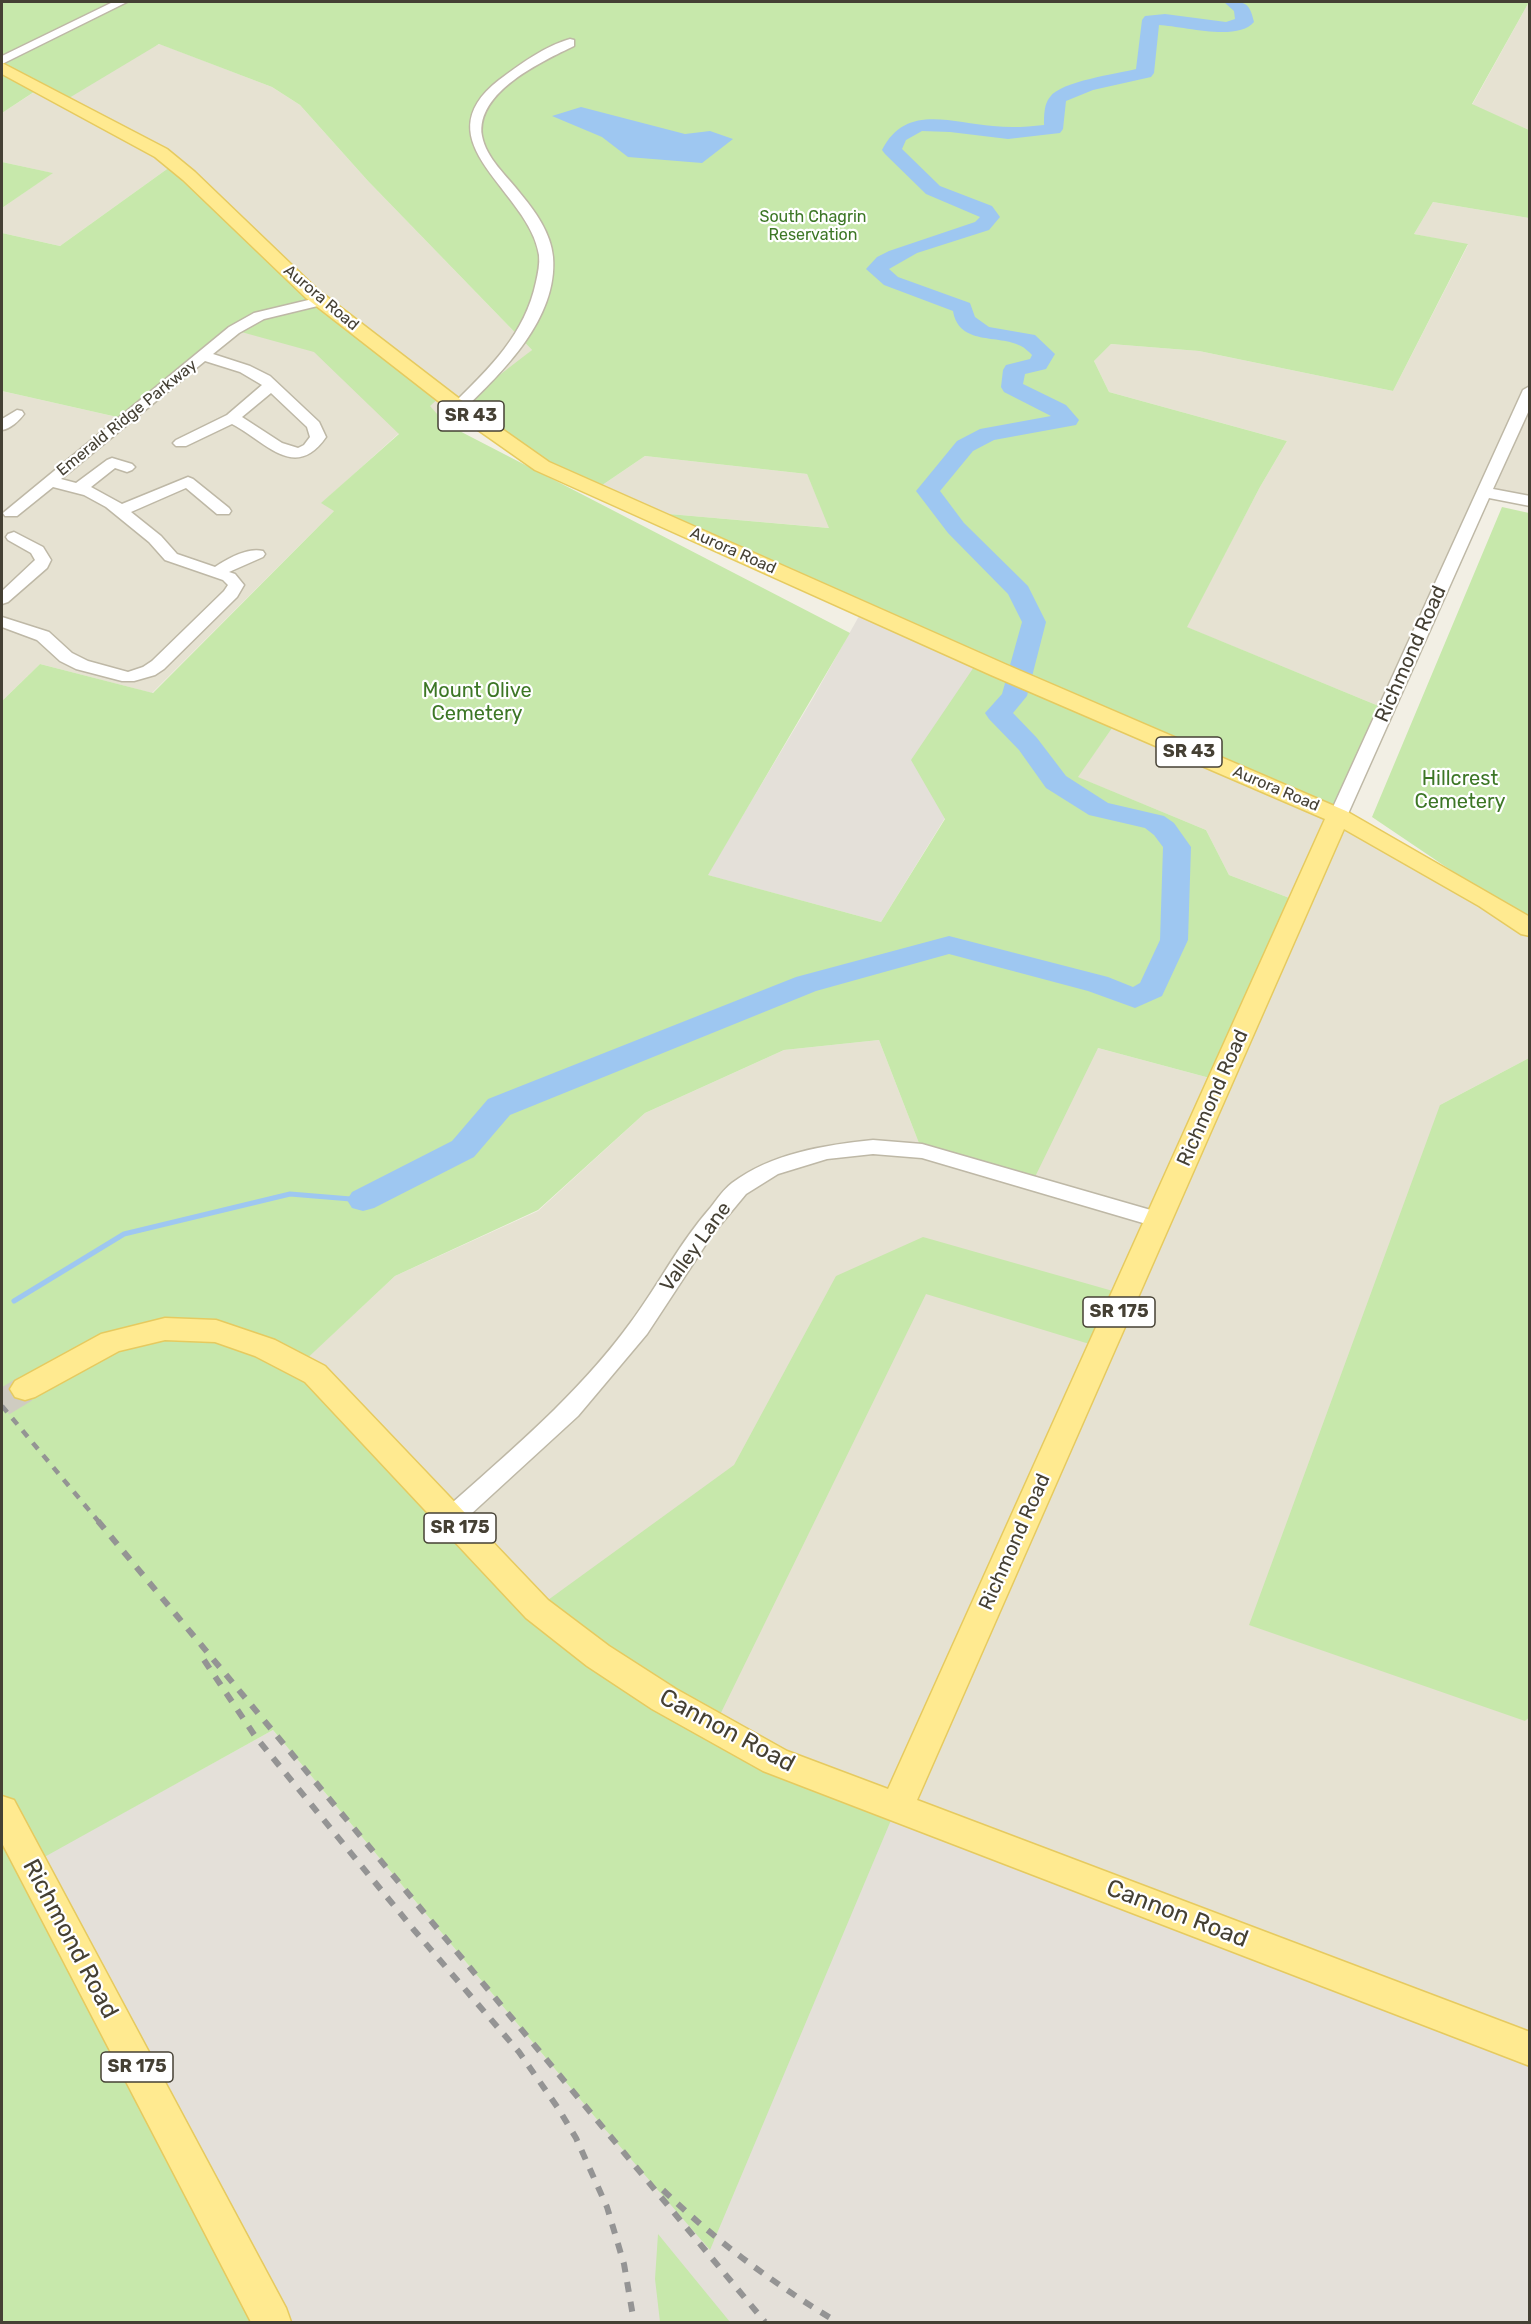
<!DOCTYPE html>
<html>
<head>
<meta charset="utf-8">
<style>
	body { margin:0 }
	#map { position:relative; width:1531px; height:2324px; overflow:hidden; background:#f2efe4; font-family:Rubik,sans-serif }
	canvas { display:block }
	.frame { position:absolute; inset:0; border:3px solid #454034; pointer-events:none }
</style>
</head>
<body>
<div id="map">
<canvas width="1531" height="2324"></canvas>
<div class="frame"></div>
</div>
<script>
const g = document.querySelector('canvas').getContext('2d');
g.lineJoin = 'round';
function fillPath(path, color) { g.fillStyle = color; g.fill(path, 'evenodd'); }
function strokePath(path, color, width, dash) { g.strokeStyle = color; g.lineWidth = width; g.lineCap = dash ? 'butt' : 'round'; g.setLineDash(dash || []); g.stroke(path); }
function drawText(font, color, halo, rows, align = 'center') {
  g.font = font + ' Rubik,sans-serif'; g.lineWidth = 4.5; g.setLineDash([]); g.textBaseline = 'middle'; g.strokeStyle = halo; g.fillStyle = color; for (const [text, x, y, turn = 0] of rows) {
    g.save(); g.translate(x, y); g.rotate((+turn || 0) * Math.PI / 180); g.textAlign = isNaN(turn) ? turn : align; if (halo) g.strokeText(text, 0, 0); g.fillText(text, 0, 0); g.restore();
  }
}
fillPath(new Path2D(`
	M1529,2V130L1472,105Z
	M160,44L272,87L300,105L368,181L532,350L477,402L446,424L429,406L322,503L335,510L152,693L40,664L2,701V391L126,419L174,164L60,246L2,233V208L52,173L2,162V113L42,87Z
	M1433,202L1529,218V501L1484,492L1386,709L1186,627L1260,487L1287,441L1109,392L1094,361L1111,344L1199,351L1393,391L1468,245L1414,234Z
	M645,456L807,474L830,528L646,512L595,490Z
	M1117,721L1338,816L1529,928V1058L1440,1105L1525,1721L1529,1717V2049L775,1761L598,1656L299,1365L395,1276L538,1211L645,1113L784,1050L879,1040L922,1151L1098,1048L1221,1081L1300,902L1229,875L1206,830L1077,777Z`), '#e6e2d2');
fillPath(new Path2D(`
	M863,609L978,661L945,818L881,922L707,875L813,698Z
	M273,1730L604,2128L897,1806L1529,2049V2322H272L30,1864Z`), '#e4e0d9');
fillPath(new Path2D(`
	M2,2H1529L1472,104L1529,130V218L1433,202L1414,234L1468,244L1393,391L1199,351L1111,344L1094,361L1109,392L1287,441L1260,487L1187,627L1386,709L1338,816L1117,721L1078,777L1206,830L1229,875L1300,902L1221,1081L1098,1048L1032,1183L922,1151L879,1040L784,1050L645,1113L538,1210L395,1276L300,1365L537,1608L734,1465L836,1276L923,1237L1127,1295L1096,1346L926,1294L714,1727L897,1806L710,2250L604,2128L273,1730L30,1865L272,2322H2V701L40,664L153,693L334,511L321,503L399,434L314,352L234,330L126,419L2,391V233L60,246L174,164L312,294L442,395L430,406L446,424L850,633L708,875L881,922L945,819L911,760L978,661L646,512L829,528L807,474L645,456L595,490L458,407L532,350L368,181L300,105L272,87L159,44L64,101L40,88L2,113Z
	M2,162L53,173L2,208Z
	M1502,507L1529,513V923L1372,817Z
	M1529,1058L1530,1717L1525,1721L1249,1625L1440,1105Z
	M658,2234L730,2322H660L655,2279Z`), '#c7e8ab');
fillPath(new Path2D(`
	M581,107L685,134L710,131L733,139L702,163L628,157L602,137L552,116Z`), '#9ec7f1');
strokePath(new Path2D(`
	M14,1301L124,1234L290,1194L363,1200`), '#9ec7f1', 5);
fillPath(new Path2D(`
	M1224,2C1244,2 1249,0 1254,22C1238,42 1182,26 1159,25L1154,73L1151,77L1093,90L1066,101L1063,129L1060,133L1008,139L950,132L922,131L906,140L902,149L940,186L992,206L1000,217L989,230L917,253L889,269L898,277L970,303L975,317L989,327L1035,335L1055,354L1046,369L1025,374L1023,384L1066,405L1079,420L1076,425L994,440L973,451L940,491L964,523L1028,586L1046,622L1027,696L1013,713L1037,738L1066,776L1108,803L1164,816L1174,823L1191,847L1188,940L1162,996L1135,1008L1088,991L949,954L816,991L510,1115L474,1157L374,1208L363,1211L352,1208L347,1200L352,1192L452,1141L488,1099L796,977L949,936L1108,977L1133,987L1140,983L1160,940L1163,847L1154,835L1145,828L1089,815L1046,788L1019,750L989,719L985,713L1002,694L1022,622L1008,594L948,533L916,491L957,441L980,429L1051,416L1004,392L1001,387L1003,370L1006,365L1030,359L1032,355C1029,352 1025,348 1021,346C998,334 959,346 953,311L884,285L866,269L877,257L889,251L975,222L980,217L926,194L885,154L882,150C906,103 951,123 993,126C1010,128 1027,127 1044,125C1044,115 1044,104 1050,97C1061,81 1117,74 1136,69L1142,20L1145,16L1165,14L1226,22L1235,19L1234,11Z`), '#9ec7f1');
strokePath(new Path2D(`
	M2,1403L25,1389`), '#cfccc1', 27, [27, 14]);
const minor = new Path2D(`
	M113,2H127L2,64V56Z
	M570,39L574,40V46C543,61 475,92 482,136C486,158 507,176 520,193C535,211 551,233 553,257C558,318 503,372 463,410H453L451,407L453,404C490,368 525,334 536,282C538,273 540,264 539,255C530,191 419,142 499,80C519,65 545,46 570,39Z
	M321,297L328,301L326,304L264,319L239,333L213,354L250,366L270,376L319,422L326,437C295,482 265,441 232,424L186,446H176L173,443L176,440L227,415L262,385L240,372L205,361L61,479L76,483L107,460L112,458L132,464L135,467L132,470L127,472L115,468L91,487L122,504L188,477L193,479L229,508L231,511L229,514H217L186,488L131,512L161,536L177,554L215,567C227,559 247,547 263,551L265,554L263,557L229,572L235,574L244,585L237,597L164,669L155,675L134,681H122L76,669L60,661L37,640L2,627V617L49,632L72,653L88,661L128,672L143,667L152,661L224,591L228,585L223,580L165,560L149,542L106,507L84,495L53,487L17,516H5L3,513L229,327L254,313ZM271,393L307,427L310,437L304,445L298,448L282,443L242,417Z
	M1530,386V408L1493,489L1530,496V506L1489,498L1347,816L1344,820H1332L1329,816L1523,390Z
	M17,410L22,411L24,414C19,421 10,429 2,430V419Z
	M14,532L43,547L51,560L47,568L8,602L2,604V591L35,560L31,553L8,540L6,537L8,534Z
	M873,1140L922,1144L1168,1215L1171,1220L1168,1225L1160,1228L922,1158L873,1154L827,1159L778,1174L746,1194L712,1235L647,1334L578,1416L459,1525L451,1528L443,1525L439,1518L443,1511C509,1452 578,1395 631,1322C659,1284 680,1242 711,1207C717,1199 724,1189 732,1183C772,1153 825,1145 873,1140Z`);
const major = new Path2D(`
	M2,63L167,149L195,172L318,290L465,403L549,462L1007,665L1346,811L1530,917V936L1521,934L1479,906L1344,829L917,1800L1530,2032V2066L763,1771L652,1709L587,1666L526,1618L305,1382L255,1356L215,1342L165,1340L119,1351L35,1397L25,1400L15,1397L10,1389L15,1381L101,1334L165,1318L216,1320L275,1340L325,1366L548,1600L609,1646L676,1689L787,1751L888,1789L1325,819L991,675L535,470L451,411L306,298L183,180L155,157L2,74Z
	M2,1796L14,1800L286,2308L291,2322H251L2,1843Z`);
strokePath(minor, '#beb8a6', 3);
strokePath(major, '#e6ca5f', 3);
fillPath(minor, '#fff');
fillPath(major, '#ffea90');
strokePath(new Path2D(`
	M2,1406L99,1522`), '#949494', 4.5, [8, 8]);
strokePath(new Path2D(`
	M98,1521L765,2322
	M204,1660L255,1736L414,1930L519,2052L558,2108L576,2138L607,2207L624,2264L634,2322
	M663,2190C716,2241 774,2284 837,2322`), '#949494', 6, [10, 10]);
drawText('16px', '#3d7726', '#fff', [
	["South Chagrin",813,217],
	["Reservation",813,235]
]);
drawText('16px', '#454034', '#fff', [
	["Aurora Road",321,298,40],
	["Emerald Ridge Parkway",127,418,-39],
	["Aurora Road",733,551,24],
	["Aurora Road",1276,789,23]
]);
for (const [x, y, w] of [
	[471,416,66],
	[1189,752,66],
	[1119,1312,72],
	[460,1528,72],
	[137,2067,72]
]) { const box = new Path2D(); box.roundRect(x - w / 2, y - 15, w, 30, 4.5); g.fillStyle = '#fff'; g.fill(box); strokePath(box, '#454034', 1.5); }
drawText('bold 18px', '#454034', null, [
	["SR 43",471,416],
	["SR 43",1189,752],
	["SR 175",1119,1312],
	["SR 175",460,1528],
	["SR 175",137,2067]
]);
drawText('20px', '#454034', '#fff', [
	["Richmond Road",1411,654,-66],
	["Richmond Road",1213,1098,-66],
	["Valley Lane",696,1247,-54],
	["Richmond Road",1015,1542,-66]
]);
drawText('20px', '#3d7726', '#fff', [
	["Mount Olive",477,691],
	["Cemetery",477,714],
	["Hillcrest",1460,779],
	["Cemetery",1460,802]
]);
drawText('24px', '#454034', '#fff', [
	["Cannon Road",727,1731,28],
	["Cannon Road",1177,1914,21],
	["Richmond Road",70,1939,62]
]);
</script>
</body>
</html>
